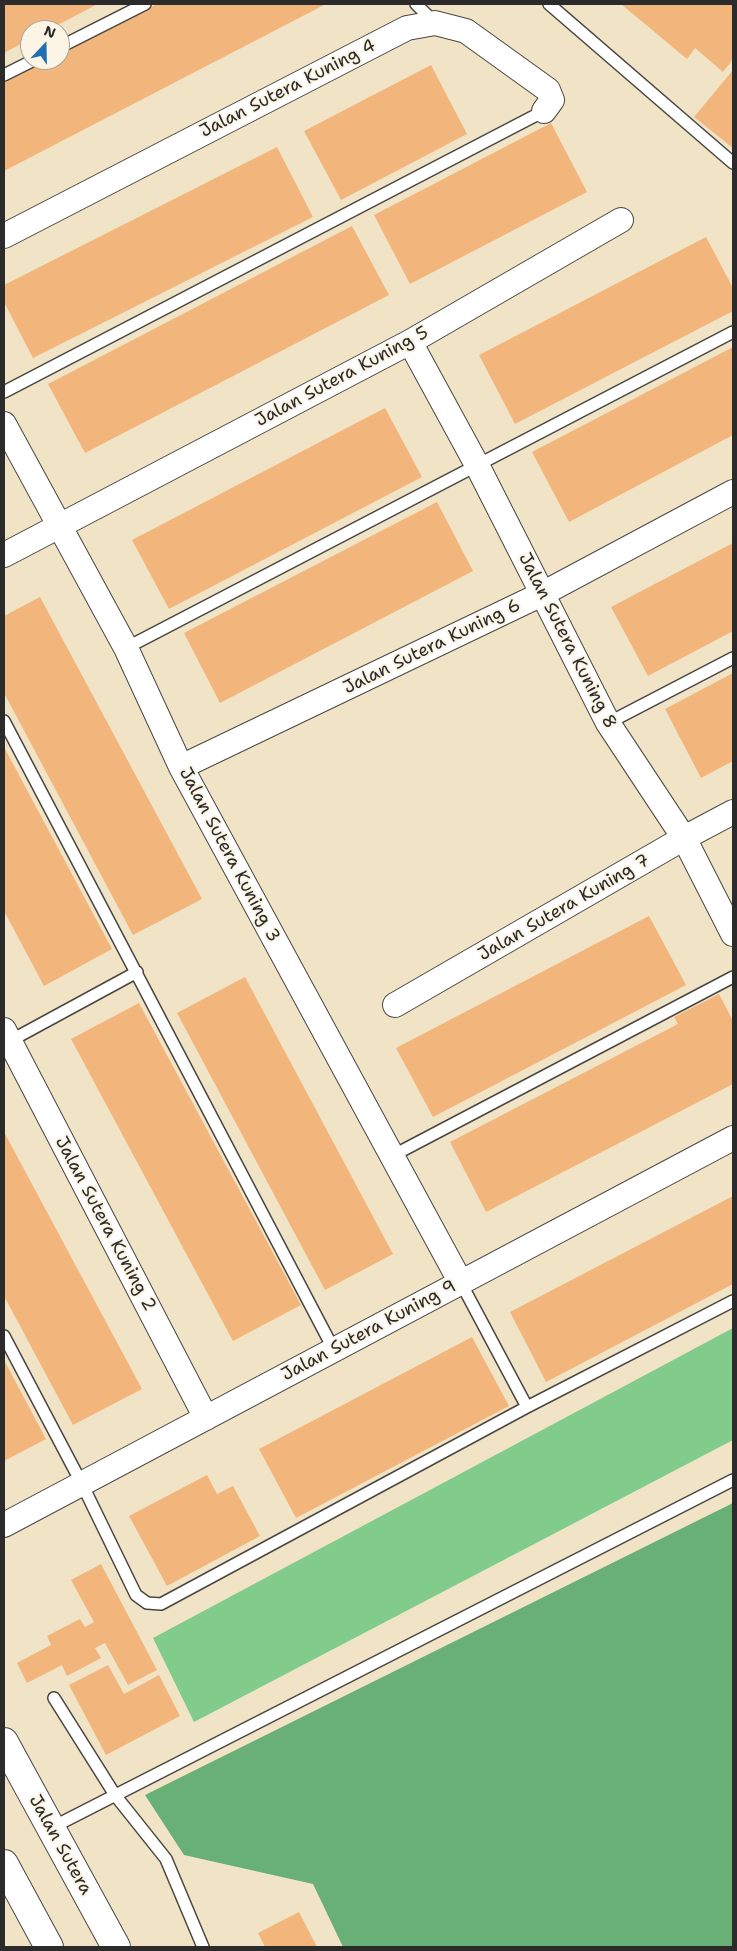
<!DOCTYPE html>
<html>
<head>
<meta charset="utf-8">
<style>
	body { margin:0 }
	#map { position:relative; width:737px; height:1951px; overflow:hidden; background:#f1e3c6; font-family:"Shantell Sans",sans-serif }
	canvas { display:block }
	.frame { position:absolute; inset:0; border:5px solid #2b2b2b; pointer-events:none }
	.north { position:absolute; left:20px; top:20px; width:50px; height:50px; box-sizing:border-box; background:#fcf5e5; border:1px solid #a8a49b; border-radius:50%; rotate:21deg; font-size:14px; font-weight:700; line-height:20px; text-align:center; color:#2b2b2b }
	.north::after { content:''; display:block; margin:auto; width:18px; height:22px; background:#1f6fb2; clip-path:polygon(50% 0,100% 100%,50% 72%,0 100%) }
</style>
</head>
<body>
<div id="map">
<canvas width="737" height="1951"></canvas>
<div class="frame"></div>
<div class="north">N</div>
</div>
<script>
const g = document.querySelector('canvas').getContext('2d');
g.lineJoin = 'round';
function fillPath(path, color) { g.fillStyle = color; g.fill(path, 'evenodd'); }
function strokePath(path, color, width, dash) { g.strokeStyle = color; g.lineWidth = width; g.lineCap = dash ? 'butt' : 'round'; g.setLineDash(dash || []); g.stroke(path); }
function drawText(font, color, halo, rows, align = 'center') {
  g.font = font + ' "Shantell Sans",sans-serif'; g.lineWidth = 4; g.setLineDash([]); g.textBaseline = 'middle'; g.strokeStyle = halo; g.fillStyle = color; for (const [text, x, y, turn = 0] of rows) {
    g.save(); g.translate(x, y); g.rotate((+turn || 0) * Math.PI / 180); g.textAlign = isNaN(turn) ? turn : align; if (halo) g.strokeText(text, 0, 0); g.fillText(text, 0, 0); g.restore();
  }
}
fillPath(new Path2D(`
	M733,1328V1440L194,1722L153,1638Z`), '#81cc8a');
fillPath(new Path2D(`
	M733,1503V1947H343L313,1884L184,1855L145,1795Z`), '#68b076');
fillPath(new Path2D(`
	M4,4H98L48,30H30V39L4,53Z
	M157,4H326L4,171V83L48,60H60V54Z
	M621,4H733V59L723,72L695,48L687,59Z
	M431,65L467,134L341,200L304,131Z
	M733,70V148L694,117Z
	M551,123L587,192L410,284L374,215Z
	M277,147L313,217L33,358L4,302V285Z
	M352,226L389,295L85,453L48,384Z
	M706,237L733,288V311L515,424L479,355Z
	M733,347V435L569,522L532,452Z
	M385,408L422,477L169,609L132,540Z
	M437,502L473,571L220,703L184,633Z
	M733,543V631L648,676L611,607Z
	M40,597L202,899L133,935L4,693V616Z
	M733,673V761L701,778L665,709Z
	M4,747L112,949L44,986L4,911Z
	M649,916L686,985L433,1117L396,1048Z
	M245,977L393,1254L325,1290L177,1013Z
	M719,994L733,1021V1084L486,1212L450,1142L678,1024L674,1017Z
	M139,1003L301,1305L233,1341L71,1039Z
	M4,1132L142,1389L73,1425L4,1296Z
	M733,1196V1284L546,1382L510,1312Z
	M472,1337L509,1406L296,1518L259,1449Z
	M4,1360L46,1439L4,1461Z
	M207,1475L217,1494L233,1486L260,1536L167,1586L129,1516Z
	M101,1564L157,1670L128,1685L105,1643L95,1648L101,1658L67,1676L62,1665L27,1683L17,1663L51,1645L47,1636L80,1619L85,1627L94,1622L71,1580Z
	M108,1665L124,1694L159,1675L180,1716L106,1755L69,1685Z
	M299,1912L317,1947H265L258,1933Z`), '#f2b67d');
const service = new Path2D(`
	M416,4L435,23
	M549,4L733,163
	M60,47L145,4
	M4,75L34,60
	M4,392L544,111
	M126,648L733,332
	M4,721L334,1350
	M608,723L733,658
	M8,1042L137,972
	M392,1156L733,977
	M461,1283L527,1407
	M4,1336L82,1484L136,1595L147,1603L161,1604L527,1407L733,1301
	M54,1698L115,1795L166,1859L203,1947
	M51,1828L733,1480`);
const minor = new Path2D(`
	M4,236L407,28L435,23L466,31L548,90L552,100L544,111
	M410,342L477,465L608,723L684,838L733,934
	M4,424L126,648L181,767L461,1283
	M4,555L410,342L621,220
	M181,767L542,594L733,492
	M395,1005L684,838L733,812
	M4,1030L206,1418
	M4,1525L733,1138`);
const tertiary = new Path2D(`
	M4,1742L116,1947
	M4,1864L49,1947`);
strokePath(service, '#494742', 14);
strokePath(minor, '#494742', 26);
strokePath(tertiary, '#494742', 30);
strokePath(service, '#fff', 11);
strokePath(minor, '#fff', 24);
strokePath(tertiary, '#fff', 28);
drawText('18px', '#2b2b2b', '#fcf5e5', [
	["Jalan Sutera Kuning 4",288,89,-27],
	["Jalan Sutera Kuning 5",342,377,-28],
	["Jalan Sutera Kuning 8",567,641,63],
	["Jalan Sutera Kuning 6",432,647,-26],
	["Jalan Sutera Kuning 3",229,855,62],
	["Jalan Sutera Kuning 7",564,908,-30],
	["Jalan Sutera Kuning 2",105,1224,62],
	["Jalan Sutera Kuning 9",369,1331,-28],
	["Jalan Sutera",60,1845,61]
]);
</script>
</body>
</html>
